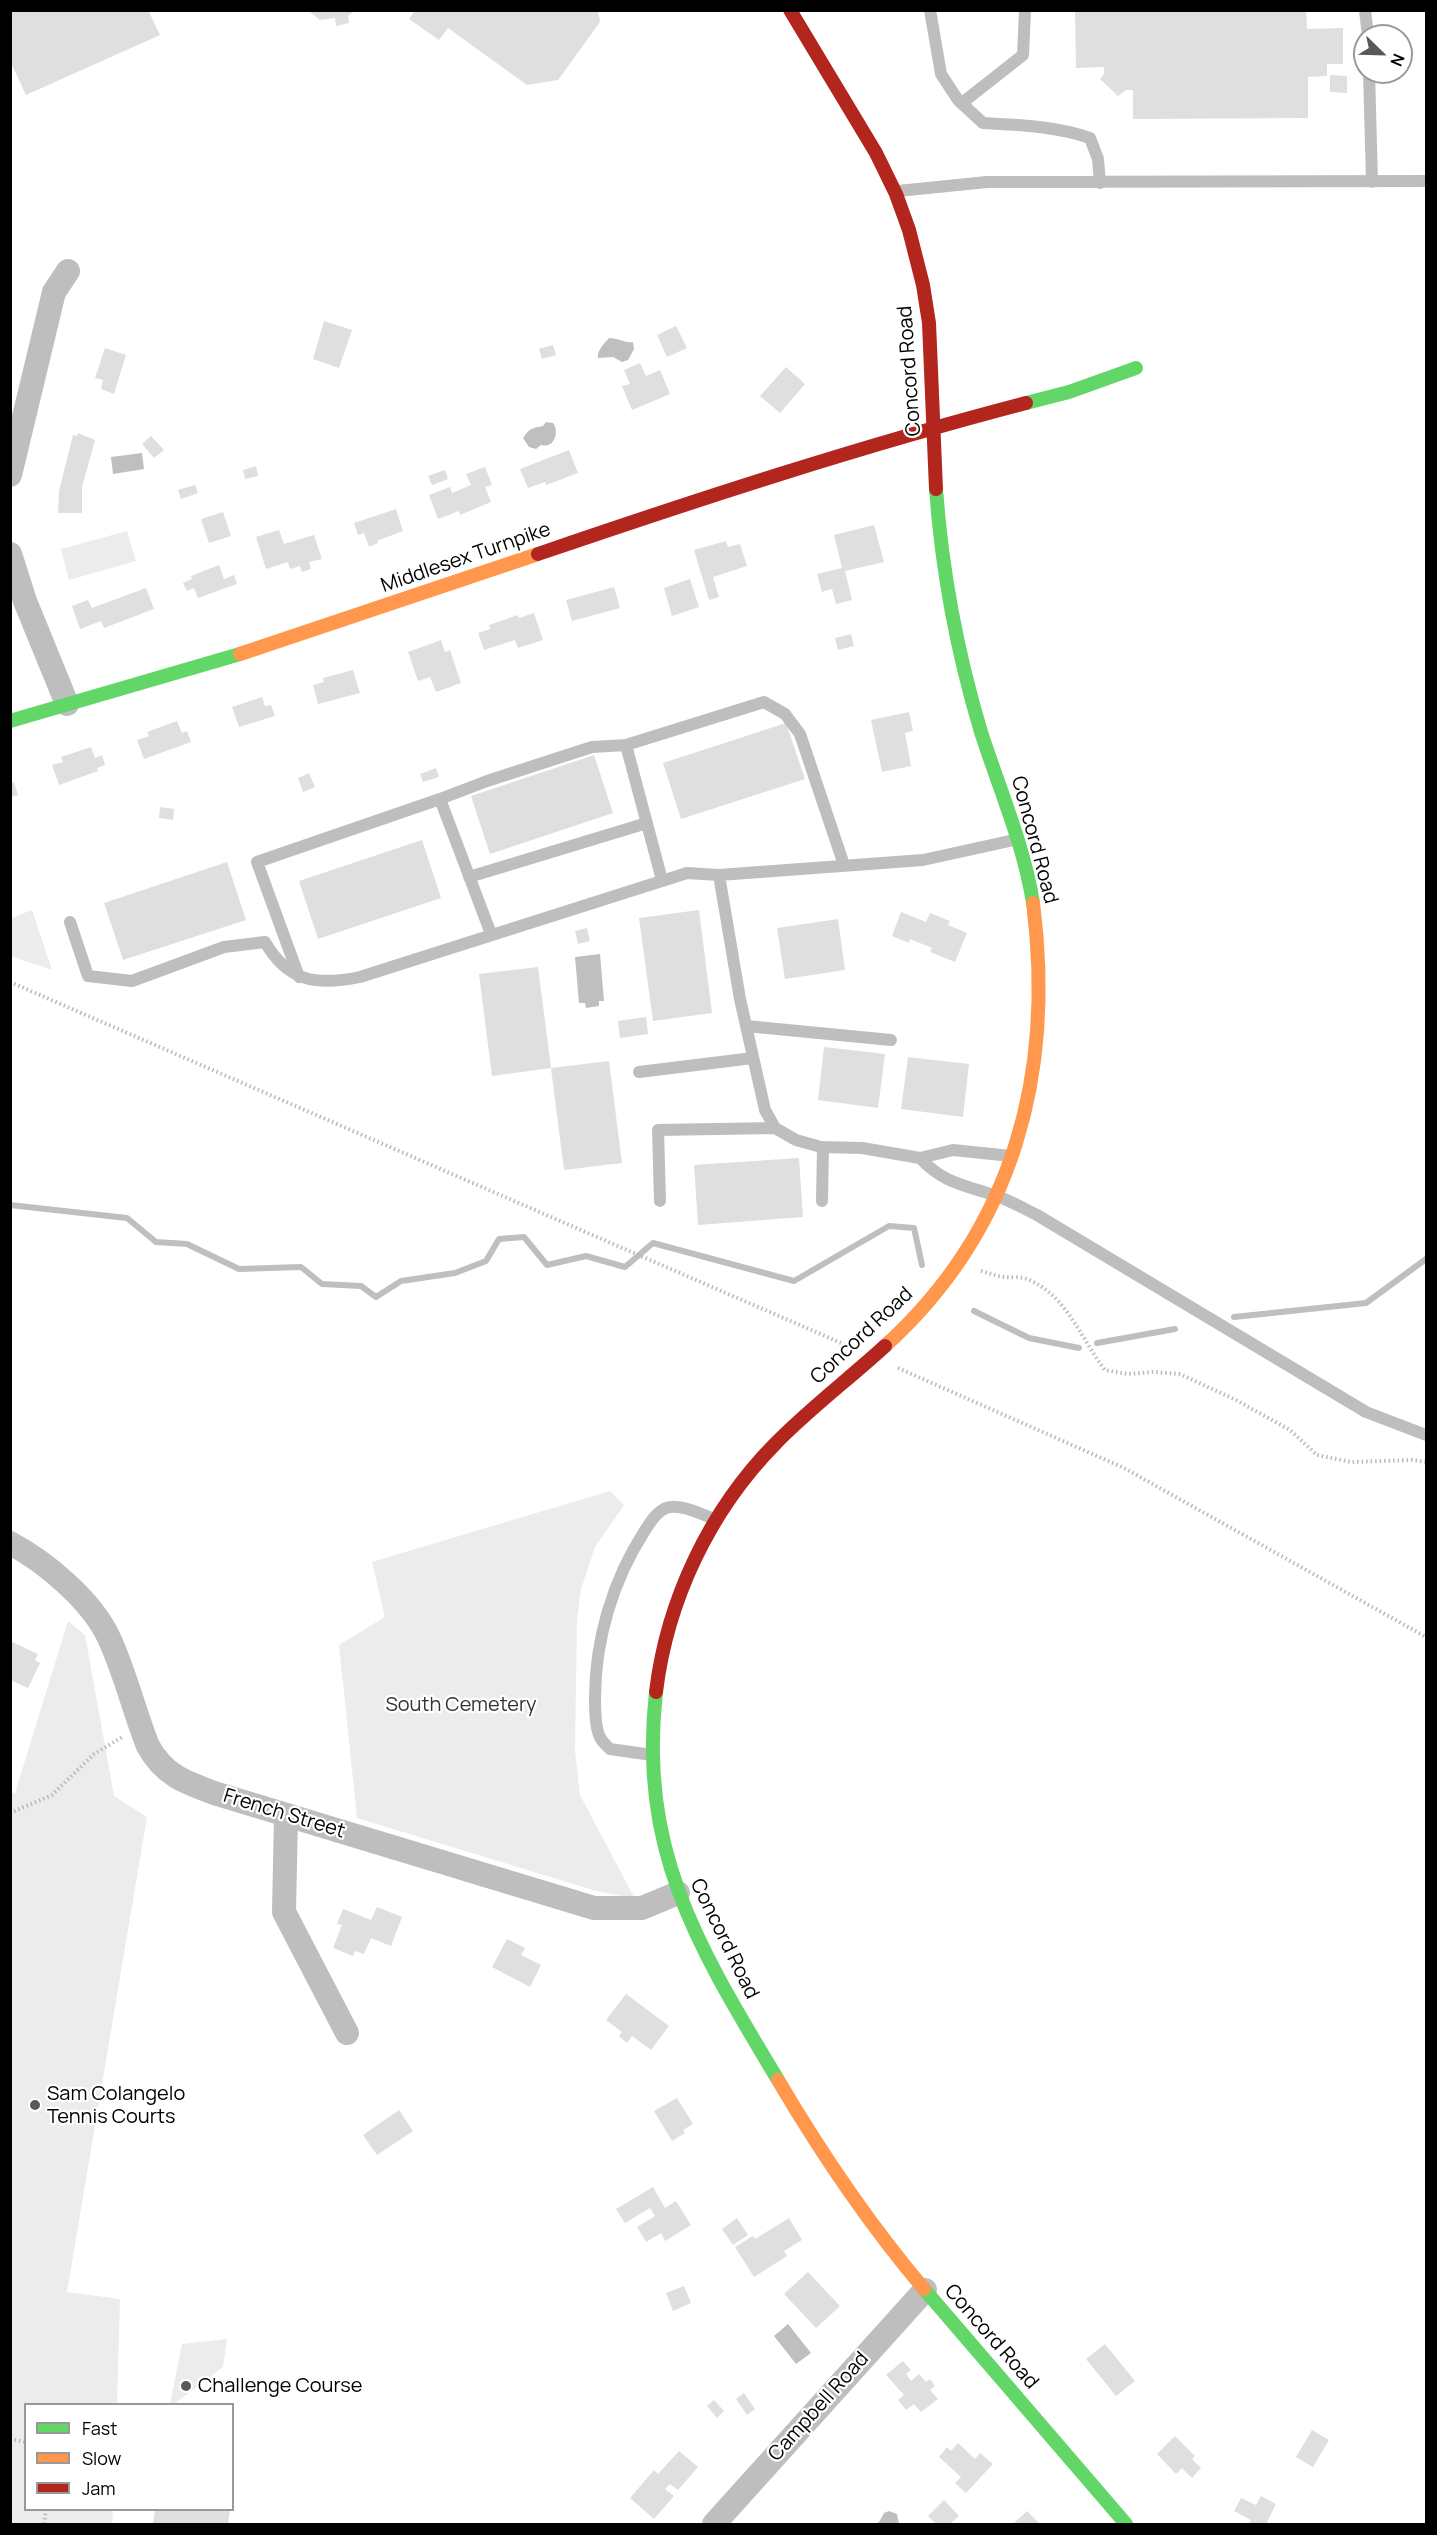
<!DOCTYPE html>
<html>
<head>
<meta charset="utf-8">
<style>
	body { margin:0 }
	#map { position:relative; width:1437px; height:2535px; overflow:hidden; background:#fff; font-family:Manrope,sans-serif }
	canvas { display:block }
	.frame { position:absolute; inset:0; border:12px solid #000; pointer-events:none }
	.legend { position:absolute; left:24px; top:2403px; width:210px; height:108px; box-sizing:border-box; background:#fff; border:2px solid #999; margin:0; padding:8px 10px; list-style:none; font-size:18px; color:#000 }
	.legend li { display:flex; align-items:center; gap:12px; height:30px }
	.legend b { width:30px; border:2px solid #999 }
	.north { position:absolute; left:1353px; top:24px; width:60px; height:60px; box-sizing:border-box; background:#fff; border:2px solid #999; border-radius:50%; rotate:113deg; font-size:16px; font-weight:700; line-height:24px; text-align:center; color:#000 }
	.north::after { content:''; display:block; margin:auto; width:21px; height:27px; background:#595959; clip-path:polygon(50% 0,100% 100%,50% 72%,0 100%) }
</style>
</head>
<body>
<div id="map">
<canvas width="1437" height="2535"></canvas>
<div class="frame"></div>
<ul class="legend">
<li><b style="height:8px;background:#63d668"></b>Fast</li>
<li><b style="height:8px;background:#ff974d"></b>Slow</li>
<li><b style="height:8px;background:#b3261e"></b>Jam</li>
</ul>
<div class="north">N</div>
</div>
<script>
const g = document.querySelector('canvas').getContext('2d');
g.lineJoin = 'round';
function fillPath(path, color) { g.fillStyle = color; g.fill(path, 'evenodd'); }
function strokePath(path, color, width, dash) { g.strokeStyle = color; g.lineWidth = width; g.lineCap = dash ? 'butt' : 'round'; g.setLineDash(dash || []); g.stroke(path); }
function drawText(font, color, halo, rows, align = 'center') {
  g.font = font + ' Manrope,sans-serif'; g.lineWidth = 4.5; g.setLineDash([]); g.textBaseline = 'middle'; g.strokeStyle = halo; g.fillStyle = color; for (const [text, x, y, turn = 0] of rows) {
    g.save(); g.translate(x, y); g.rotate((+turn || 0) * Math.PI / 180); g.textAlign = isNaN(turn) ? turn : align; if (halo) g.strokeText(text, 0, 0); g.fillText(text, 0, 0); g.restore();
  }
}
fillPath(new Path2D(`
	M127,531L136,561L69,580L61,549Z
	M32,910L52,970L11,956V918Z
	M610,1491L624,1505L595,1547L581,1589L577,1619L575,1750L580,1795L635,1899L593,1890L357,1818L339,1645L385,1617L372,1562Z
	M68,1621L85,1635L114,1796L147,1817L67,2292L120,2299L117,2404H26V2510H113L112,2524H11V1793H15Z
	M227,2339L223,2367L174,2404H170L182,2344Z`), '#ececec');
fillPath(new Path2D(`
	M609,338C618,338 624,343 633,342L634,349L628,360L622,362L613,357L598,358C597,350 604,344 609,338Z
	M546,422L553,423C560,432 554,449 541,445L536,449L529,447L523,438C529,428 533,428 543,426Z
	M142,453L144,469L113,474L111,457Z
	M600,954L604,1001H599V1006L586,1008L585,1003H579L575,957Z
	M788,2324L811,2353L796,2364L774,2336Z
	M889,2511L897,2514L899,2524H874L879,2522L884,2513Z`), '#bfbfbf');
strokePath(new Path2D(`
	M10,1205L127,1218L156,1242L187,1244L239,1269L301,1267L322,1284L361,1286L376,1297L401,1281L455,1273L486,1261L499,1239L524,1237L547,1265L586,1256L625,1267L653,1243L794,1281L889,1226L914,1228L922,1265
	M974,1311L1029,1338L1079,1348
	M1234,1317L1366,1303L1426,1259
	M1097,1343L1175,1329`), '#bfbfbf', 6);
fillPath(new Path2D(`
	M10,10H148L160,35L26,95L10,61Z
	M307,10H355L348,16L349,23L336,26L335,18L320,20Z
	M415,10H598L600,22L558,80L527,85L448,28L439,40L409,19Z
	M1075,10H1306L1307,29L1343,28V64H1327V76L1308,77V118L1133,119V90H1126L1118,96L1100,79L1104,74V67L1076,68Z
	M1330,75L1347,76V93L1330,92Z
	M324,321L352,330L339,368L313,359Z
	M676,326L687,348L667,357L657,335Z
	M553,345L556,355L542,359L539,349Z
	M105,348L126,355L114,394L101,389L103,380L95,378Z
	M640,363L646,376L660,370L670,394L632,410L622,386L630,384L624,370Z
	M786,367L805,384L780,413L760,396Z
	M78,433L95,440L82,487V513H58L59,491L73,435L77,436Z
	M151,436L164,450L154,458L142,444Z
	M569,450L578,473L546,485L545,482L528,488L520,469Z
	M256,466L258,476L245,479L243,470Z
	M485,467L492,485L485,487L491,502L460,515L459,511L438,519L429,495L450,487L452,493L471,485L466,474Z
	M445,470L448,479L432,485L428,476Z
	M195,485L198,493L181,499L178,490Z
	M396,509L403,531L377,541L378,543L369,547L364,533L358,535L354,523Z
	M223,512L231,536L209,543L201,519Z
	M874,525L884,562L845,571L852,600L836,604L832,589L822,592L817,574L842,568L834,535Z
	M279,530L284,544L314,535L322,559L309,562L311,569L302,572L300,566L290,569L288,562L266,569L256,537Z
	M726,541L728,547L740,544L747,566L713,577L719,597L709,600L694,550Z
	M219,565L224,579L234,575L237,584L198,598L194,588L187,591L183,583L192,579L191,576Z
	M690,579L699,607L672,616L664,588Z
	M614,587L620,608L572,621L566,600Z
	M146,588L154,609L104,628L101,621L80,629L72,606L88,600L92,608Z
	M534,613L543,640L518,648L515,640L484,650L478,633L490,629L489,625L518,615L519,618Z
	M851,634L854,646L838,650L835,638Z
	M441,640L445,652L450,650L461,683L436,692L430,677L418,681L408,652Z
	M353,670L360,693L318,704L313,685L324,682L323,678Z
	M262,697L265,706L271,705L275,716L239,727L232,707Z
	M909,712L913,731L905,733L911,766L882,772L871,720Z
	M177,721L182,733L187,731L191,742L144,759L137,740L149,736L147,732Z
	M786,723L805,779L681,819L663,763Z
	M91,747L95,758L102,755L105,765L97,768L98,771L59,785L52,765L63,762L61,757Z
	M594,755L613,813L490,854L471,796Z
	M436,768L439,777L423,782L420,774Z
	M309,773L315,787L303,792L298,778Z
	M14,782L18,795L10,797V783Z
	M160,807L174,809L173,820L159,818Z
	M422,840L441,898L318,939L299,881Z
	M227,862L246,920L123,960L104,903Z
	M699,910L712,1013L653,1021L639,918Z
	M901,912L926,922L930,913L950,921L948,925L967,933L955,962L930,952L932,948L910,939L909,943L892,936Z
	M838,919L845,970L785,979L777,928Z
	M587,928L590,941L578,944L575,931Z
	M538,967L551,1068L609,1061L622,1163L564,1170L551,1068L492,1076L479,974Z
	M646,1017L648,1034L620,1038L618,1021Z
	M824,1047L885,1054L878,1108L818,1100Z
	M908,1057L969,1064L963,1117L901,1109Z
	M799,1158L803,1217L698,1225L694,1165Z
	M10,1641L38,1654L35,1660L40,1663L28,1688L10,1680Z
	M377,1907L402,1917L391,1946L371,1938L364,1954L355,1951L353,1956L333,1948L342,1925L337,1924L343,1909L371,1920Z
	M507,1939L525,1948L521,1955L541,1965L530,1987L492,1967Z
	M626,1994L669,2026L651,2050L632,2036L627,2043L619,2036L622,2032L606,2020Z
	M677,2098L693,2124L683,2130L685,2133L672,2141L654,2111Z
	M399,2110L413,2131L377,2155L363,2135Z
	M653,2187L665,2208L676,2201L691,2225L665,2241L661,2233L646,2242L637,2227L655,2216L650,2208L625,2223L616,2209Z
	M737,2218L748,2235L733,2245L722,2229Z
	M789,2218L802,2240L784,2251L787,2256L754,2277L735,2247L753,2236L755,2239Z
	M808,2272L840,2306L816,2328L784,2294Z
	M684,2286L691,2303L673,2311L666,2293Z
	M1105,2344L1135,2381L1116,2396L1086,2359Z
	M903,2361L911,2370L906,2374L911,2381L919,2374L926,2382L930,2379L935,2386L930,2390L938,2399L921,2412L914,2404L906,2410L898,2400L904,2395L886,2375Z
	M744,2393L755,2409L747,2415L736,2399Z
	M714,2400L724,2411L717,2418L707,2406Z
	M1312,2430L1329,2440L1313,2467L1296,2457Z
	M1175,2436L1195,2456L1192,2459L1201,2468L1192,2478L1182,2468L1176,2474L1157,2454Z
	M958,2443L975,2459L980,2453L993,2464L966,2493L955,2483L961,2477L939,2457L947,2447L951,2451Z
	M679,2451L698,2467L678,2490L670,2484L665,2489L674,2496L654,2519L630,2498L654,2470L658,2474Z
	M1261,2496L1276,2504L1266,2524H1249L1251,2520L1234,2511L1241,2498L1256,2505Z
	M944,2500L959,2516L950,2524H936L928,2516Z
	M155,2510H230L228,2524H153Z
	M1027,2511L1040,2524H1013Z`), '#dfdfdf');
strokePath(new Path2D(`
	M10,982L848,1346
	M981,1271C989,1273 996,1276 1004,1277C1011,1278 1020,1276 1027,1279C1067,1295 1081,1339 1105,1370L1128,1374L1153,1372L1180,1374L1236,1400L1290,1430L1317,1455L1351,1462L1412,1460L1426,1462
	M898,1368L1124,1468L1426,1637
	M10,1813L52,1795L94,1754L124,1736
	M10,2439L26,2442
	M44,2524L46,2510`), '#b9b9b9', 4, [1.5, 3]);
strokePath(new Path2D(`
	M930,10L941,74L958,100L983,123C1019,125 1055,126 1090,138L1098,159L1100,183
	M1365,10L1368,36
	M1369,72L1372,182
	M962,103L1023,55L1025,10
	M898,191L987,182L1426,181
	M440,799L487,781L592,747L626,745
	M719,875L740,999L765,1110L775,1128L796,1140L821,1147L862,1148L920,1158L953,1150L1011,1156
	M469,877L647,823
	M662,880L626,745L764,702L785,714L800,734L844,865
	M70,922L88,976L132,981L224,947L265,942C288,982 317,986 360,977L687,873L719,875L923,860L1014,840
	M299,977L257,862L440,799L491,934
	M746,1026L891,1040
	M639,1072L753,1058
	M920,1158C943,1183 964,1185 994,1195C1009,1200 1023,1208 1037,1215L1366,1412L1426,1435
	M660,1201L658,1130L775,1128
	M822,1201L823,1147
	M652,1755L610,1749C606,1745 601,1741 599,1735C595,1725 595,1709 595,1698C595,1640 613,1580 644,1532C650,1523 656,1512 666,1508C679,1503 701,1514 714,1519`), '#bebebe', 12);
strokePath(new Path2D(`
	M10,475L54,292L68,271
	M10,554L25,601L67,704
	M10,1543C46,1562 92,1601 109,1638C125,1672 134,1711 148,1746C164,1775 184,1782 214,1793L594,1908H642L678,1893
	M286,1815L284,1912L347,2033
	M714,2524L925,2290`), '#bebebe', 24);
strokePath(new Path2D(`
	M1026,403L1069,392L1136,368
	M936,489C942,572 957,652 981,732C999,788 1024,845 1033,903
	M10,721L240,654
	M656,1692C638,1852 699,1948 778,2080
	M924,2289L1126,2524`), '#63d668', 14);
strokePath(new Path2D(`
	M240,654L538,554
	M885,1346C1014,1229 1055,1073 1033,903
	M778,2080C821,2153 869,2224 924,2289`), '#ff974d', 14);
strokePath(new Path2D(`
	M790,10L876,153L896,194L909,230L923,285L929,323L936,489
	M538,554C699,499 861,446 1026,403
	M656,1692C667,1600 710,1510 775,1444C809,1409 849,1379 885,1346`), '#b3261e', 14);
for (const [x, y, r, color] of [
	[35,2105,6,"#595959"],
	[186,2386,6,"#595959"]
]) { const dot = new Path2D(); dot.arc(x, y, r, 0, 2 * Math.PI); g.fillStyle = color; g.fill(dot); strokePath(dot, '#fff', 2); }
drawText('20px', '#000', '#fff', [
	["Concord Road",910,371,-94],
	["Middlesex Turnpike",466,558,-19],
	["Concord Road",1034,840,75],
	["Concord Road",862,1336,-43],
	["French Street",284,1814,17],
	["Concord Road",724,1939,64],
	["Concord Road",991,2337,49],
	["Campbell Road",819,2407,-48]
]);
drawText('20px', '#333', '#fff', [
	["South Cemetery",461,1705]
]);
drawText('20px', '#000', '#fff', [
	["Sam Colangelo",47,2094],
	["Tennis Courts",47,2117],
	["Challenge Course",198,2386]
], 'left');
</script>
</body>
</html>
